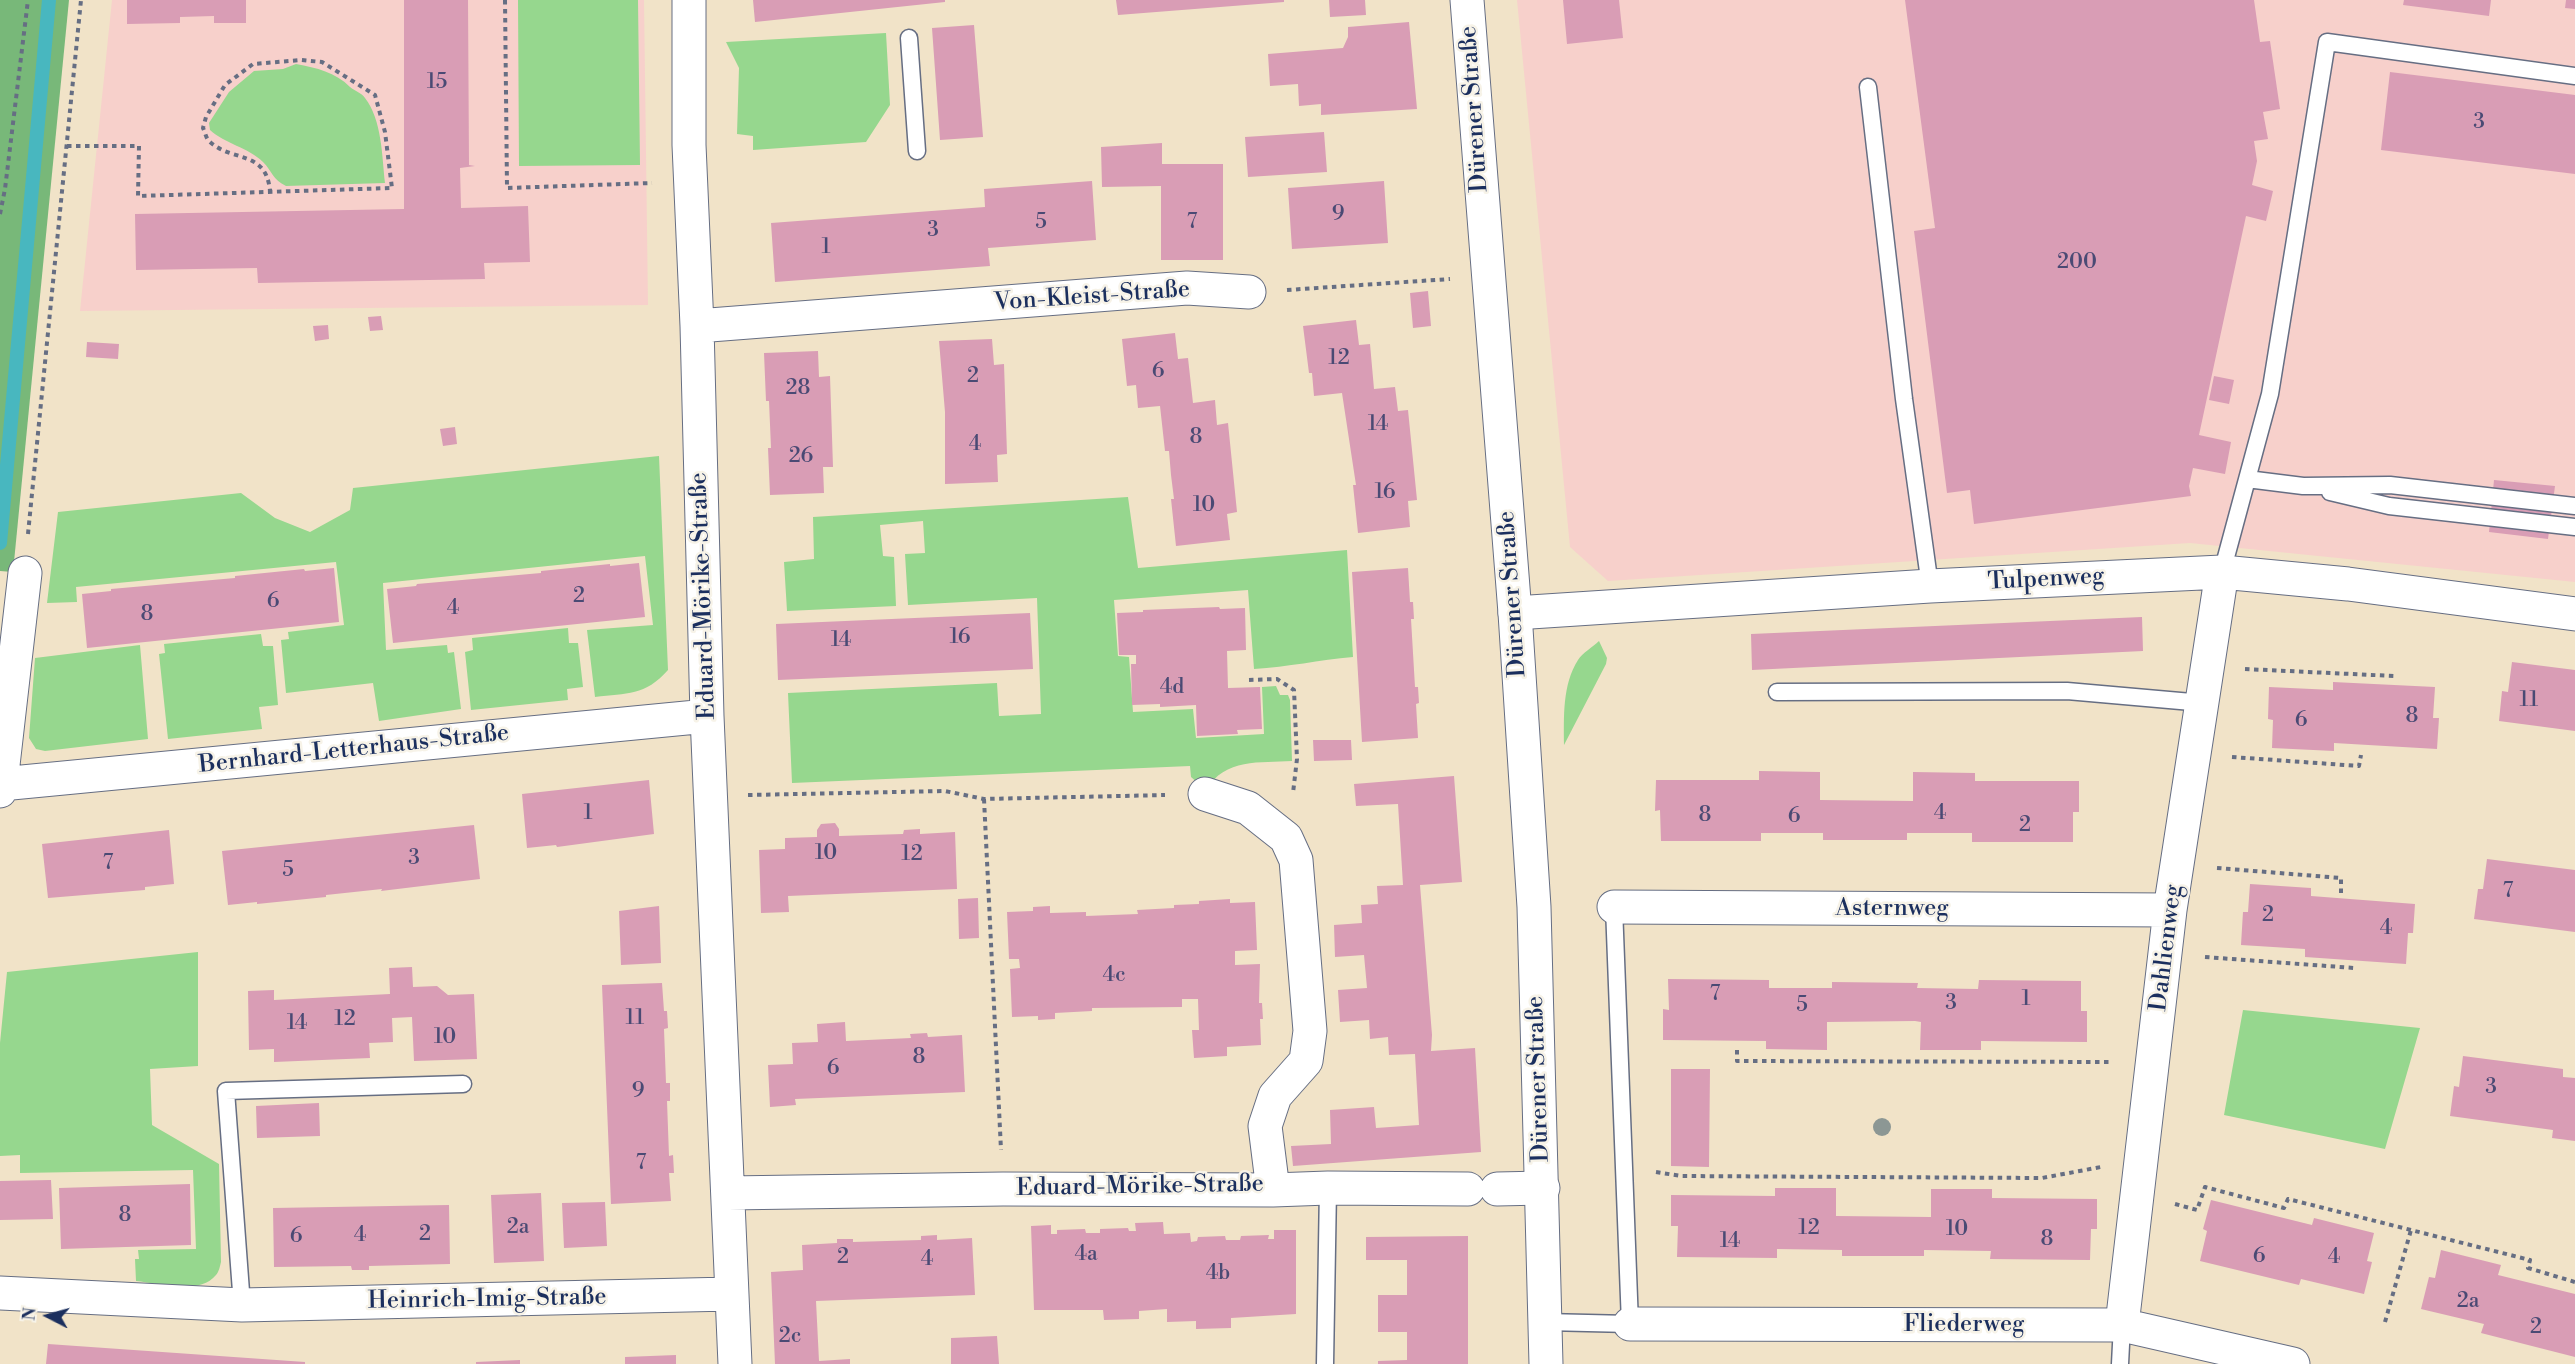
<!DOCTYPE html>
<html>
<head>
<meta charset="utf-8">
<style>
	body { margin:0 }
	#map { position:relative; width:2575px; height:1364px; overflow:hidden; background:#f1e3c8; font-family:"Libre Bodoni",serif }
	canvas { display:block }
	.north { position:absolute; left:18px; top:1286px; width:60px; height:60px; -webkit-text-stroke:4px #f7f3e8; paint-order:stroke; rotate:276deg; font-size:16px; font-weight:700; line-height:24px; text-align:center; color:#1b2f5e }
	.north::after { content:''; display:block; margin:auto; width:21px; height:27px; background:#1b2f5e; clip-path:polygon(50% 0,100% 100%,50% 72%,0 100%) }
</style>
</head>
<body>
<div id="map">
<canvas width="2575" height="1364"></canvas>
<div class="north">N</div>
</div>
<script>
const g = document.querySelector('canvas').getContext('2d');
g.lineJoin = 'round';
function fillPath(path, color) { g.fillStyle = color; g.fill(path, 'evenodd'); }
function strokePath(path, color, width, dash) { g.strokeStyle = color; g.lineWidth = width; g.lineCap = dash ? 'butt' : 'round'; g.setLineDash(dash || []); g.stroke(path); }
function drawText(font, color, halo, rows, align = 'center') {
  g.font = font + ' "Libre Bodoni",serif'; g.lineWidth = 5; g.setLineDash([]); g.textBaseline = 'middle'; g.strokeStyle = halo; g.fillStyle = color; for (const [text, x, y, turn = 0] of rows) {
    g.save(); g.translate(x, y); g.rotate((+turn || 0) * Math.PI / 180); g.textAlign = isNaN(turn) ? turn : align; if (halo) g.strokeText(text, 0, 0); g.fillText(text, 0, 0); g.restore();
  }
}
fillPath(new Path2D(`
	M112,0H644L648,305L80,311Z
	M1517,0H2575V582L2190,543L1608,581L1570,547Z`), '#f7d0cb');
fillPath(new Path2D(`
	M518,0H638L640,165L519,166Z
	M886,33L890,105L866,142L753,150V136L737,134L739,68L726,42Z
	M296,64C317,68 335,72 350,87C355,91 362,93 365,98C382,120 382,156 385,183L286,186C273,180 272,171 263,162C248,147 225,144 210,130L209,123L229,92L254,71L283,69Z
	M659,456L668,670C645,696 627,693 595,697L587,630L653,625L645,556L383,583L386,650L447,645L448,653L454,652L461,709L379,721L373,683L286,693L281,640L289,639L288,632L344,625L336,562L76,587L77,602L47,603L58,512L241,493L275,518L310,532L350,510L353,488Z
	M1128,497L1138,568L1347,550L1353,657C1319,660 1288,667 1254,669L1248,590L1114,600L1118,656L1129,657L1133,712L1193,709L1196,738L1264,734L1262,687L1276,686L1280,695H1288L1290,700L1292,761C1260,763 1225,758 1206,790L1191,777L1190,766L792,783L788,693L997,683L999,716L1041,714L1037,598L908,605L905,554L925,553L923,521L880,525L883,556L894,557L896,606L787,611L784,562L814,559L813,517Z
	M568,628L569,643H578L583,687L567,689L568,700L471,710L465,652L473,650L472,638Z
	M261,634L263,646H273L278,705L259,707L262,729L168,739L159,654L165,653L164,644Z
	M1599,641L1607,658L1606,664L1564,745C1564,718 1562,685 1578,660C1582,653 1593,647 1599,641Z
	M140,645L148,739L45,751L36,749L29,738L35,658Z
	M198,952V1066L150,1069L152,1125L219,1164L221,1262C220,1266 219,1272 216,1275C199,1296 158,1283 136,1281L135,1259H139L138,1250L196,1249L193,1170L20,1173V1155L0,1156V1043L7,972Z
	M2243,1010L2420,1028L2385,1149L2224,1115Z`), '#96d78e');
fillPath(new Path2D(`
	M0,0H69L13,572L0,571Z`), '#78b879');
strokePath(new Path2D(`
	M0,543L49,0`), '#48b7bf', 14);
fillPath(new Path2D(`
	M127,0H246V23H214V16L180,17V23L127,24Z
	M404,0H468L469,165L475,166L460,168L461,208L528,206L530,262L484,263L485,279L258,283L257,268L136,270L135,214L404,209Z
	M753,0H945V2L755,22Z
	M1116,0H1284V2L1118,15Z
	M1329,0H1365L1366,15L1330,17Z
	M1563,0H1619L1623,38L1567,44Z
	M1905,0H2254L2260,42L2270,41L2280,109L2263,112L2268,139L2254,141L2257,161L2252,185L2273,191L2266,221L2246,216L2199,435L2231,442L2225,474L2193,468L2189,486L2191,496L1974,524L1970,490L1947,493L1914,231L1935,228Z
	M2404,0H2491L2489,16L2403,5Z
	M2566,0H2575V9L2565,8Z
	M1409,22L1417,109L1321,115V104L1299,106L1298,84L1270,86L1268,54L1343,48L1348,37V27Z
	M974,25L983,137L940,140L932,28Z
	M2390,72L2575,95V174L2381,150Z
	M1324,132L1327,172L1248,177L1245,137Z
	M1162,143V164H1223V260H1161V186L1102,187L1101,147Z
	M1092,181L1096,240L988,248L990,266L775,282L771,223L985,207L984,189Z
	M1384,181L1388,243L1292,249L1288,188Z
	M1428,291L1431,326L1413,328L1410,293Z
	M381,316L383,330L370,331L368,317Z
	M1356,320L1359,345L1370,344L1374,389L1395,387L1398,411L1408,410L1417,500L1408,501L1410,527L1358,533L1353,485H1356L1342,393L1314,396L1312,373H1309L1303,326Z
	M328,325L329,339L315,341L313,326Z
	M1175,333L1178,359L1188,358L1193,403L1215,400L1217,425L1228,423L1237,512L1227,514L1230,540L1176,546L1171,499H1174L1171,475L1169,451H1165L1160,406L1138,408L1136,385L1127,386L1122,339Z
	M992,339L994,365L1004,364L1007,454L997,455L998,482L945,484V412L939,341Z
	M87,342L119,344L118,359L86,357Z
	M818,351L819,377L830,376L833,467H823L824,493L770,495L768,448H771L769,401H766L764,353Z
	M2214,376L2234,380L2229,404L2209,400Z
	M455,427L457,444L443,446L440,429Z
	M2494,480L2555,486L2548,539L2489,532Z
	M639,563L645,617L393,643L387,589L416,586L417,584L541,573V571L610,564V566Z
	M334,568L339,622L87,648L82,594L111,591V589L235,578V576L304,569L305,571Z
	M1408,568L1410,602H1413L1414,619H1411L1415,687H1418L1419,703L1416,704L1418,738L1362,742L1352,572Z
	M1219,607L1220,609L1245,608L1246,650L1227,651L1228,688L1260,687L1262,729L1237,730L1238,734L1197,736L1196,705L1160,707V704L1132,705L1131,664H1136V655H1119L1117,613L1143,612V610Z
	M1030,613L1033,669L778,680L776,624Z
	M2142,617L2143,651L1752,670L1751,634Z
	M2512,662L2575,670V731L2499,721L2502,691L2508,692Z
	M2333,682L2435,687L2433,718H2439L2437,749L2334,743V751L2272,748L2273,720L2268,719L2269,687L2333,690Z
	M1313,740H1351L1352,760L1314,761Z
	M1759,771L1820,772V800L1913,801V772L1975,773V781H2079V812H2073V842H1972V833H1907V840H1823V833H1761V841H1661L1660,810L1655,811L1656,780H1759Z
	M1454,776L1462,882L1420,885L1432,1035L1431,1051L1475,1048L1481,1152L1293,1166L1291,1146L1331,1144L1330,1110L1374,1107L1376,1128L1419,1125L1415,1054L1389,1055L1388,1037L1370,1039L1369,1020L1340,1022L1338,990L1367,988L1364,955L1335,957L1334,925L1362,923L1361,905L1378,904L1377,886L1403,885L1398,804L1356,806L1354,784Z
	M649,780L654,834L557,847L556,845L527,848L522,794Z
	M835,823L839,829V836L903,834L904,830L920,829V834L955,832L957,889L788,896L789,912L761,913L759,850L785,849V838L817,837V830L821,824Z
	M474,825L480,879L381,891L382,889L326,895V897L257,904V902L228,905L222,851Z
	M169,830L174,884L145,887V890L48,898L42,844Z
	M2487,859L2575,870V932L2474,919L2478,889H2483Z
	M2250,884L2311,888V896L2415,904L2413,933H2408L2406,964L2305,957V949L2241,945L2243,912H2248Z
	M978,898L979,938L959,939L958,899Z
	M1230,899V903L1255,902L1257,950L1235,951V965L1260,964L1259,1003H1262L1263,1019H1260L1261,1045L1227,1047V1056L1194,1058L1192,1030H1199L1198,999H1182V1007L1092,1008V1011L1055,1013V1019L1038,1020V1016L1012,1017L1010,969L1020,968L1019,959H1009L1007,912L1033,911V907L1050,906V913L1086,912V916L1138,914L1137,910L1174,908V905L1199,904V901Z
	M659,906L661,963L621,965L619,911Z
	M412,967L413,987L437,986L448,995L474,994L477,1059L414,1061L412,1017L392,1018L393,1042L369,1043L370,1058L274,1062V1049L249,1050L248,991L274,990V1000L390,994L389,968Z
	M1668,979L1769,980V988H1832V982L1918,983L1917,988L1978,989L1979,980L2081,981V1011H2087V1042L1981,1041V1050H1920L1921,1022L1915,1021L1827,1022V1050L1766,1049V1041L1663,1040V1009L1669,1010Z
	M662,983L664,1011H667L668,1028L664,1029L666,1083H670V1101H667L669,1156L673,1155L674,1173H669L671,1201L611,1204L602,985Z
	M845,1022L846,1041L911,1038L910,1034L927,1033L928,1037L962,1035L965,1092L795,1099L796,1105L770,1107L768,1065L793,1064L792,1043L818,1042L817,1024Z
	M2463,1056L2563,1069V1077L2575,1078V1141L2552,1138L2553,1130L2450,1116L2454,1086L2459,1087Z
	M1671,1069H1710L1709,1167L1671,1166Z
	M319,1103L320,1136L257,1138L256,1106Z
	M51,1180L53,1219L0,1220V1181Z
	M190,1184L191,1245L61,1249L59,1188Z
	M1775,1188H1836V1216L1931,1217V1189H1992V1198L2097,1199V1229H2091L2090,1260L1990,1259L1991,1251L1924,1250V1256H1842V1250L1777,1249V1258L1677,1257L1678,1226H1671V1195L1775,1196Z
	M541,1193L544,1261L494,1263L491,1195Z
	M2211,1200L2312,1225L2314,1218L2374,1233L2367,1261L2372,1262L2364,1294L2301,1279L2299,1285L2200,1261L2207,1231L2203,1229Z
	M605,1202L607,1246L564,1248L562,1203Z
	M449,1205L450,1264L369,1266V1270H352L351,1266L274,1267L273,1208Z
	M1163,1222L1164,1234L1190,1233L1191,1242L1197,1241L1198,1237L1225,1236L1226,1240H1240L1241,1236L1269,1235L1268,1239H1274V1230H1296V1314L1231,1318V1328L1196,1329V1321L1167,1322V1309L1139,1311V1319L1104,1320L1103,1310H1034L1031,1226L1051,1225V1234H1057V1230L1085,1229L1086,1233H1100V1229L1128,1228L1129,1231H1136L1135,1223Z
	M937,1235V1240L972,1238L975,1295L816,1301L819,1361L850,1359V1364H775L771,1272L803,1270L802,1245L837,1243V1239H853V1242L921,1240V1236Z
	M1468,1236V1364H1378V1361L1407,1360V1332H1378V1295H1407V1260H1366V1237Z
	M2441,1250L2501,1265L2498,1275L2575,1294V1357L2481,1333L2484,1324L2421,1309L2429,1277L2435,1278Z
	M997,1336L999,1364H951V1338Z
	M48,1344L305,1362V1364H46Z
	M676,1355V1364H625V1357Z
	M520,1360V1364H476V1362Z`), '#d99db5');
const service = new Path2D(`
	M909,38L917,151
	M1868,87L1904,399L1930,586
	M2247,479L2303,486L2390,485L2575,506
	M2330,492L2389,506L2575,527
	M2222,572L2270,394L2327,42L2575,76
	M1777,692L2067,691L2203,703
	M242,1305L226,1091L463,1084
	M1545,1322L1630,1324L1614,907
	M1325,1364L1328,1188
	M2120,1364L2122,1325`);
const minor = new Path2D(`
	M689,0V145L697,326L707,716L735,1364
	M697,326L1187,288L1249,292
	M1515,613L1930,586L2222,572L2348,584L2575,614
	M1,784L707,716
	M0,791L25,573
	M1614,907L2170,910
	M1497,1189L1543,1188
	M1273,1190L1328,1188L1468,1189
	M728,1193L1003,1189L1273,1190L1265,1126L1275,1096L1306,1061L1310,1031L1296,860L1286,838L1248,808L1205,794
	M0,1293L242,1305L731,1294
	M1630,1324L2122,1325L2293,1364
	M2122,1325L2170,910L2222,572`);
const primary = new Path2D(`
	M1467,0L1515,613L1534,907L1546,1364`);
strokePath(service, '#666e83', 19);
strokePath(minor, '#666e83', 35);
strokePath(primary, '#666e83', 35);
strokePath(new Path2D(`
	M505,0L507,188L652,183
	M67,146H139L138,196L392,188L385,132L375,95L322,62L301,60L253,64L225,85L206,117L203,128C205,132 206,138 209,141C232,163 266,149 270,191
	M0,214L5,189L28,0
	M1287,290L1450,279
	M28,534L81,0
	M2245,669L2394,676
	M1249,680L1277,679L1294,690L1297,759L1293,793
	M2232,757L2359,766L2361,755
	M748,795L945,791L984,799L1165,795
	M984,799L1001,1150
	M2217,868L2341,878V894
	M2205,957L2354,968
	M1737,1050V1061L2113,1062
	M1656,1172L1681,1176L2042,1178L2101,1167
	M2175,1204L2197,1210L2205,1187L2284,1208L2288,1199L2530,1260L2528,1268L2575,1282
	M2385,1322L2411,1230`), '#666e83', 4, [4.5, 4.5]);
strokePath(service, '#fff', 16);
strokePath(minor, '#fff', 33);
strokePath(primary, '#fff', 33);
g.fillStyle = '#8c9794';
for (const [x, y] of [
	[1882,1127]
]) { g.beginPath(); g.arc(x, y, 9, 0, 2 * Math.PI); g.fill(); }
drawText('21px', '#4a4a74', null, [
	["15",437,83],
	["3",2479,123],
	["9",1338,215],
	["5",1041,223],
	["7",1192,223],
	["3",933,231],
	["1",826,248],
	["200",2077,263],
	["12",1339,359],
	["6",1158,372],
	["2",973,377],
	["28",798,389],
	["14",1378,425],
	["8",1196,438],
	["4",975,445],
	["26",801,457],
	["16",1385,493],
	["10",1204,506],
	["2",579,597],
	["6",273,602],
	["4",453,609],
	["8",147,615],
	["16",960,638],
	["14",841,641],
	["4d",1172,688],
	["11",2529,701],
	["8",2412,717],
	["6",2301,721],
	["1",588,814],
	["4",1940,814],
	["8",1705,816],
	["6",1794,817],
	["2",2025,826],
	["10",826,854],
	["12",912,855],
	["3",414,859],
	["7",108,864],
	["5",288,871],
	["7",2508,892],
	["2",2268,916],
	["4",2386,929],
	["4c",1114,976],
	["7",1715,995],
	["1",2026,1000],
	["3",1951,1004],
	["5",1802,1006],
	["11",635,1019],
	["12",345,1020],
	["14",297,1024],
	["10",445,1038],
	["8",919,1058],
	["6",833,1069],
	["3",2491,1088],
	["9",638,1092],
	["7",641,1164],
	["8",125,1216],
	["2a",518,1228],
	["12",1809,1229],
	["10",1957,1230],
	["2",425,1235],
	["4",360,1236],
	["6",296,1237],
	["8",2047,1240],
	["14",1730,1242],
	["4a",1086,1255],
	["6",2259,1257],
	["2",843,1258],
	["4",2334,1258],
	["4",927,1260],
	["4b",1218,1274],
	["2a",2468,1302],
	["2",2536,1328],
	["2c",790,1337]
]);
drawText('24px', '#1b2f5e', '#f7f3e8', [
	["Dürener Straße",1475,109,-94],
	["Von-Kleist-Straße",1092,297,-4],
	["Tulpenweg",2046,580,-3],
	["Dürener Straße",1513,594,-94],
	["Eduard-Mörike-Straße",704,596,-92],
	["Bernhard-Letterhaus-Straße",354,750,-6],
	["Asternweg",1892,909],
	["Dahlienweg",2167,948,-83],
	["Dürener Straße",1539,1079,-92],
	["Eduard-Mörike-Straße",1140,1187,-1],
	["Heinrich-Imig-Straße",487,1300,-1],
	["Fliederweg",1964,1325]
]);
</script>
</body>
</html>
